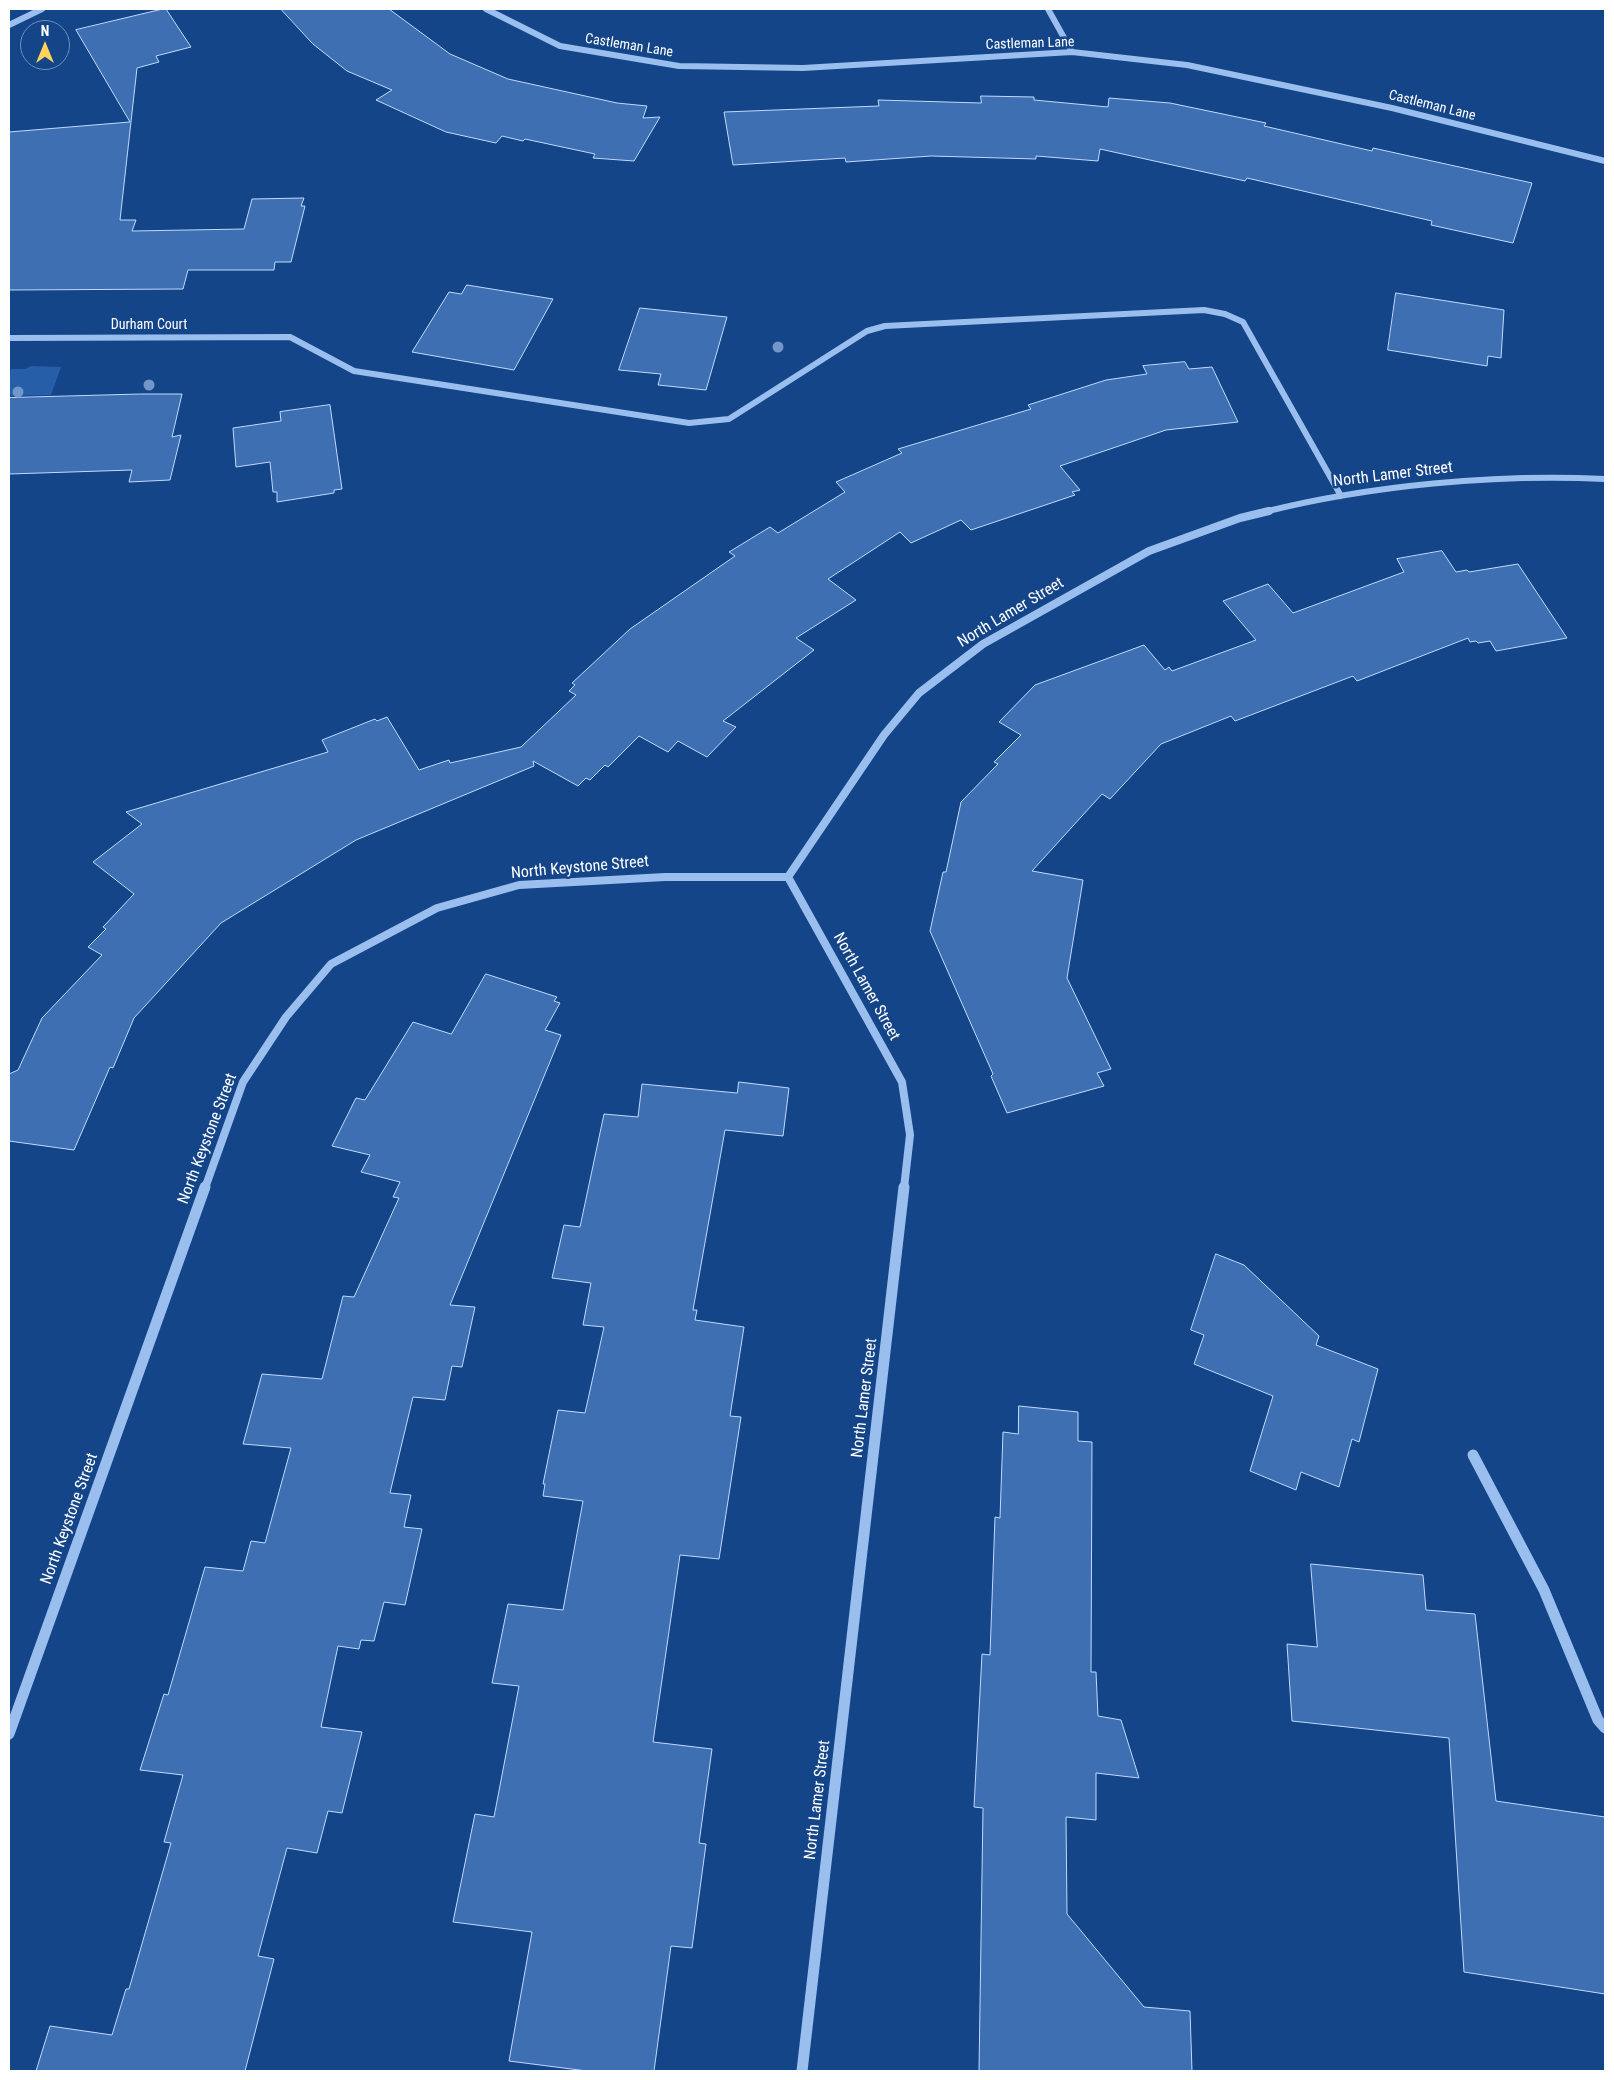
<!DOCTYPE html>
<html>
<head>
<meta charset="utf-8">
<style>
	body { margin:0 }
	#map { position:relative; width:1614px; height:2080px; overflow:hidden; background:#144589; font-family:"Roboto Condensed",sans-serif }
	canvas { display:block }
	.frame { position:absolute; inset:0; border:10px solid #fff; pointer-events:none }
	.north { position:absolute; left:20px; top:20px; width:50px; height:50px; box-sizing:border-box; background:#144589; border:1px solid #728fb8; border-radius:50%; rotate:0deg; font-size:14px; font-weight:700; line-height:20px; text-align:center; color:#fff }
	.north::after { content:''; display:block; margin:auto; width:18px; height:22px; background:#ffd259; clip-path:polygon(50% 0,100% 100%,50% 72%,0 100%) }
</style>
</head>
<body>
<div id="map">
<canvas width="1614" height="2080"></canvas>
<div class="frame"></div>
<div class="north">N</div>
</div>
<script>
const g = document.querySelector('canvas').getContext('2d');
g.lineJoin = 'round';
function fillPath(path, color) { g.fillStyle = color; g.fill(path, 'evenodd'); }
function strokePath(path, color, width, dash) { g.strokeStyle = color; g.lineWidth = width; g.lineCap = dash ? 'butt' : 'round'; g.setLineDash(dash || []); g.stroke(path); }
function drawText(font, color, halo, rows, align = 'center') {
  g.font = font + ' "Roboto Condensed",sans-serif'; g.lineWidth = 5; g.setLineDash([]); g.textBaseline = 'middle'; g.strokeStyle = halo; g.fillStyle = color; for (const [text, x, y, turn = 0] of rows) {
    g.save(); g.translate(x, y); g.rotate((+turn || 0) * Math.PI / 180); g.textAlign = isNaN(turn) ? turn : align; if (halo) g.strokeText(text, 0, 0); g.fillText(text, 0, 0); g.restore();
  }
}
fillPath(new Path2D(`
	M31,366L61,367L51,395L9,396V375L11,369H25Z`), '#265ea8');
const building = new Path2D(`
	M163,9H166L191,47L156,56L159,62L137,68L120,220H136L132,231L244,229L252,199L304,198L301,206H305L291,262H275L274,270H188L183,289L9,290V132L130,122L76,30Z
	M281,9H389L450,54L508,79L617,103L647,106L643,118L660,117L634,161L593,158L595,154L525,139L523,141L502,136L496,143L446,132L376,100L392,90L347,71L313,44Z
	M981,96L1034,97V100L1108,107L1109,98L1170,103L1266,123L1264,126L1372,151L1373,148L1532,183L1513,243L1431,225L1432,221L1247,178L1245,181L1100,149L1098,161L1036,156V159L931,156L846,162L845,158L733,165L724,112L879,106L878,100L981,103Z
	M467,285L553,299L514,370L412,352L449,292L461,294Z
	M1396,293L1504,310L1501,358L1488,356L1487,366L1388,350Z
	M640,308L727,317L706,390L658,385L661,374L619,370Z
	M1185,362L1189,369L1212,367L1238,422L1166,430L1060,466L1080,490L1072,492L1075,495L971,530L961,520L911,543L900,532L828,579L856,600L796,638L814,650L723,721L736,727L707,757L678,741L668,752L639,736L608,767L605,765L590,780L586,778L578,786L533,761L534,766L356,840L221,923L134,1018L113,1068L110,1067L74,1150L9,1141V1074L18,1070L42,1018L102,955L88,947L106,929L103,927L134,894L93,862L142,824L126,812L328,752L322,740L375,719L377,721L387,717L419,770L449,760L450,763L521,747L576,695L569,691L575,685L572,683L630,629L735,556L729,552L770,527L778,533L845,492L836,482L902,453L898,449L1031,409L1028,405L1106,380L1147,374L1143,366Z
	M140,394H182L172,437L181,435L170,480L129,482L132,470L9,474V398Z
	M330,405L342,489L334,490V493L277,502V492H273L270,462L236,467L233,428L281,421L280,412Z
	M1442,551L1456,572L1467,570L1469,572L1518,564L1567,638L1496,651L1490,641L1478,643L1476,641L1470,642L1468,638L1357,681L1353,676L1235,721L1231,716L1161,744L1110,799L1102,794L1032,871L1083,880L1067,978L1111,1069L1097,1073L1104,1086L1007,1113L991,1076L993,1074L930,931L943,872H946L961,802L998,764L994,762L1021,735L999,722L1035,685L1144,645L1165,670L1169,667L1172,671L1256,640L1223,601L1268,584L1293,613L1404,572L1397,559Z
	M486,974L557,997L554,1001L560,1003L545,1030L561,1035L450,1305L475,1307L462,1367L452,1366L445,1400L413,1397L390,1493L411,1495L404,1527L422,1529L405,1605L384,1602L374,1641L361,1640L359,1649L338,1646L321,1727L362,1732L342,1813L328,1811L317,1853L287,1848L258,1956L274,1959L245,2071H36L50,2026L112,2035L126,1989H129L171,1843L164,1842L183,1775L140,1770L164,1694L168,1695L205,1567L243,1571L251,1541L265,1543L291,1448L243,1444L262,1374L322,1379L343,1296L354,1297L399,1198L393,1197L400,1182L361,1172L370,1155L332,1146L356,1098L365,1100L413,1022L451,1034Z
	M739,1082L789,1088L783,1136L725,1130L693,1310H697L695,1320L744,1327L730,1416L741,1417L719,1559L680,1555L653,1742L712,1749L699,1843L706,1844L692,1948L671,1946L654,2071H587L509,2061L532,1932L453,1922L475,1814L494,1817L519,1686L492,1683L508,1604L563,1610L583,1501L543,1496L545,1484H543L558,1410L585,1413L604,1327L583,1325L591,1283L552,1278L564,1225L580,1227L604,1114L638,1117L642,1084L737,1093Z
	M1216,1254L1244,1265L1319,1336L1316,1345L1378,1369L1359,1442L1352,1439L1339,1487L1301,1472L1296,1490L1250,1471L1273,1396L1194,1364L1204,1335L1191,1330Z
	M1019,1406L1078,1412V1441L1092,1442L1091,1672H1096L1098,1716L1121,1720L1139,1778L1096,1773V1820L1066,1817L1067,1914L1144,2007L1190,2011L1192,2071H979L983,1808L974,1807L982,1654L990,1655L995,1517L1000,1518L1003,1432L1018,1434Z
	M1311,1564L1423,1575L1426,1610L1475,1614L1496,1801L1605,1817V1994L1464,1972L1449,1738L1292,1721L1287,1644L1317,1647Z`);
fillPath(building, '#3d6fb2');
strokePath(building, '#c0dafb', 1);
strokePath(new Path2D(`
	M486,9L560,46L679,66L803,68L1072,52L1187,65L1392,108L1605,161
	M1048,9L1072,52
	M9,25L42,9
	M9,338L290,337L354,371L689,423L729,419L867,331L885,326L1204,310L1225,314L1243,322L1341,496
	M1264,512C1372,485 1494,474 1605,479`), '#9abfef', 6);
strokePath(new Path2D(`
	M205,1188L243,1082L286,1017L331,964L437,908L519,885L665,877H788
	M904,1188L910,1135L902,1082L788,877L884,735L919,693L983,644L1149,551L1240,518L1269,511`), '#9abfef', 8);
strokePath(new Path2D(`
	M1473,1455L1544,1590L1598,1720L1605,1728
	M9,1734L205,1187
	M802,2071L904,1187`), '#9abfef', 11);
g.fillStyle = '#7397c8';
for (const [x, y] of [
	[778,347],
	[149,385],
	[18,392]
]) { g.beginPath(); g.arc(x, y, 5.5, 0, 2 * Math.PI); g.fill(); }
drawText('14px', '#fff', '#144589', [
	["Castleman Lane",1030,44,-2],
	["Castleman Lane",629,46,9],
	["Castleman Lane",1432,106,14],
	["Durham Court",149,325]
]);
drawText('16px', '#fff', '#144589', [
	["North Lamer Street",1393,475,-7],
	["North Lamer Street",1011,613,-31],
	["North Keystone Street",580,868,-5],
	["North Lamer Street",866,987,61],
	["North Keystone Street",208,1139,-69],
	["North Lamer Street",865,1398,-83],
	["North Keystone Street",70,1519,-70],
	["North Lamer Street",818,1800,-83]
]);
</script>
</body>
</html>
